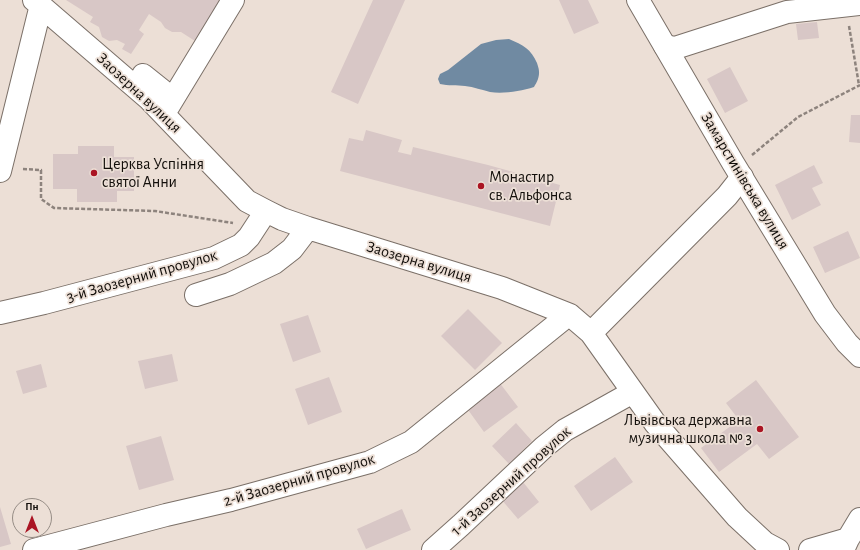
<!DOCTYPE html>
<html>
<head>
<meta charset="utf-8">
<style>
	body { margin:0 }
	#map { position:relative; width:860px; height:550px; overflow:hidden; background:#ecdfd6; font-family:"Alegreya Sans",sans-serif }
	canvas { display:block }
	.north { position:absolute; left:12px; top:498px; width:40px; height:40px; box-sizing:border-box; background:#ecdfd6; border:1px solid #958c85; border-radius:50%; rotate:0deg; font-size:11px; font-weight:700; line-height:16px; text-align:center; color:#130f0b }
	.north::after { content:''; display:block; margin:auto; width:14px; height:18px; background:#aa1423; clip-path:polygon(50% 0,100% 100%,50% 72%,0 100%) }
</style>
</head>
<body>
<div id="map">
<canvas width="860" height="550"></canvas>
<div class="north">Пн</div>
</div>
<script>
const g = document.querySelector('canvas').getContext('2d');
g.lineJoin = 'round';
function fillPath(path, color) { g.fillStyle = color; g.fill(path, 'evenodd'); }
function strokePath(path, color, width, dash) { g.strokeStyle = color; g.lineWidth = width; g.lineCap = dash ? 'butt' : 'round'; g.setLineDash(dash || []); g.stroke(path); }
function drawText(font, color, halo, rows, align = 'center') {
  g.font = font + ' "Alegreya Sans",sans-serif'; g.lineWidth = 3.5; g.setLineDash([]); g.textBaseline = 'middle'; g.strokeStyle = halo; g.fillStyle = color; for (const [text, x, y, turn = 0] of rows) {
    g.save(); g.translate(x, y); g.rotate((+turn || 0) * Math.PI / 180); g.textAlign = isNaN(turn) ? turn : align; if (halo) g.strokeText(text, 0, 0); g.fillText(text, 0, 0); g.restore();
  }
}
fillPath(new Path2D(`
	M509,39C523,45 531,49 537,63C539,69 540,73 538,79C537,82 535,85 534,87C521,91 504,94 490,92C482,90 474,87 465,86C457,85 448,86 440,84L438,79L440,74L448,70L481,44L496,40Z`), '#708aa2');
fillPath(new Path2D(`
	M66,0H219V11L195,41L181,32H172L165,28L161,22L149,14L139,30L144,34L131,54L122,49L125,44L117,40L109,41L102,37L99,27L90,22L93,17Z
	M373,0H405L358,104L331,92Z
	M559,0H588L599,23L574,34Z
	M817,22L819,38L798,40L796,24Z
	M730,67L748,101L725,113L707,79Z
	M851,115H860V143L849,142Z
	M366,130L402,140L398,152L411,155L413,147L488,165L560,185L550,226L340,171L349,138L363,141Z
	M78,146H114V157H134V191H117V202H77V189H53V154H78Z
	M814,165L823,183L812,188L821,205L792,220L775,185Z
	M848,231L860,258L825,273L813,247Z
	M468,309L502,343L475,370L441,336Z
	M308,315L321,352L293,362L280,324Z
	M172,354L178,381L145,389L138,361Z
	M41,364L47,387L23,394L16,371Z
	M329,377L342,412L308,425L295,389Z
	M756,380L799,437L769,459L757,444L719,472L701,448L739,420L726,403Z
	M499,382L518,407L484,432L466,407Z
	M516,423L532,441L509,464L492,446Z
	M161,436L174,480L139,490L126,446Z
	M615,457L633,482L591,511L574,486Z
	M523,482L539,502L518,519L501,499Z
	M0,507L11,544L0,547Z
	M402,509L411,530L366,549L357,529Z`), '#d8c7c6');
const minor = new Path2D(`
	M34,0L149,99L247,201L266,211L282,219L308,228L502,288L570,315L591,333L655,423L737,517L765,543L778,550
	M665,46L675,48L787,12L860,4
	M143,75L173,99
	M165,112L233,0
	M0,171L41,5
	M196,295L230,284L274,263L292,249L308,228
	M0,313L44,303L214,258L241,245L249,237L266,211
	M591,333L727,196L742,177
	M34,550L166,515L231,500L370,462L411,442L567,316L570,315
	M433,550L461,525L544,447L565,430L633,392
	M810,550L848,539
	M843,550L848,539L860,519`);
const major = new Path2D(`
	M638,0L733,163L825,314L847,343L860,356`);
strokePath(minor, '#7b7068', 24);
strokePath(major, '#7b7068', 24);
strokePath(new Path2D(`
	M849,26L859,85
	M752,155L798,117L860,85
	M23,169L41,170V199L54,208L155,211L233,223`), '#8d837d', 2.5, [4, 2]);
strokePath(minor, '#fff', 22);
strokePath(major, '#fff', 22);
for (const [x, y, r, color] of [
	[94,173,4,"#aa1423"],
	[481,186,4,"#aa1423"],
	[760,429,4,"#aa1423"]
]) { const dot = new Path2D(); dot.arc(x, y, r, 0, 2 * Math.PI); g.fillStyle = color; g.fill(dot); strokePath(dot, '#ecdfd6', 1.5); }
drawText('16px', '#130f0b', '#ecdfd6', [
	["Заозерна вулиця",139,93,43],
	["Замарстинівська вулиця",745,181,59],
	["Заозерна вулиця",419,262,17],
	["3-й Заозерний провулок",142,276,-16],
	["2-й Заозерний провулок",299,480,-16],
	["1-й Заозерний провулок",511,481,-42]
]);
drawText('16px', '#130f0b', '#ecdfd6', [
	["Церква Успіння",102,164],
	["святої Анни",102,182],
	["Монастир",489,177],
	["св. Альфонса",489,195],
	["Львівська державна",752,420,"right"],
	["музична школа № 3",752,438,"right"]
], 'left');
</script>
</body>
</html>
